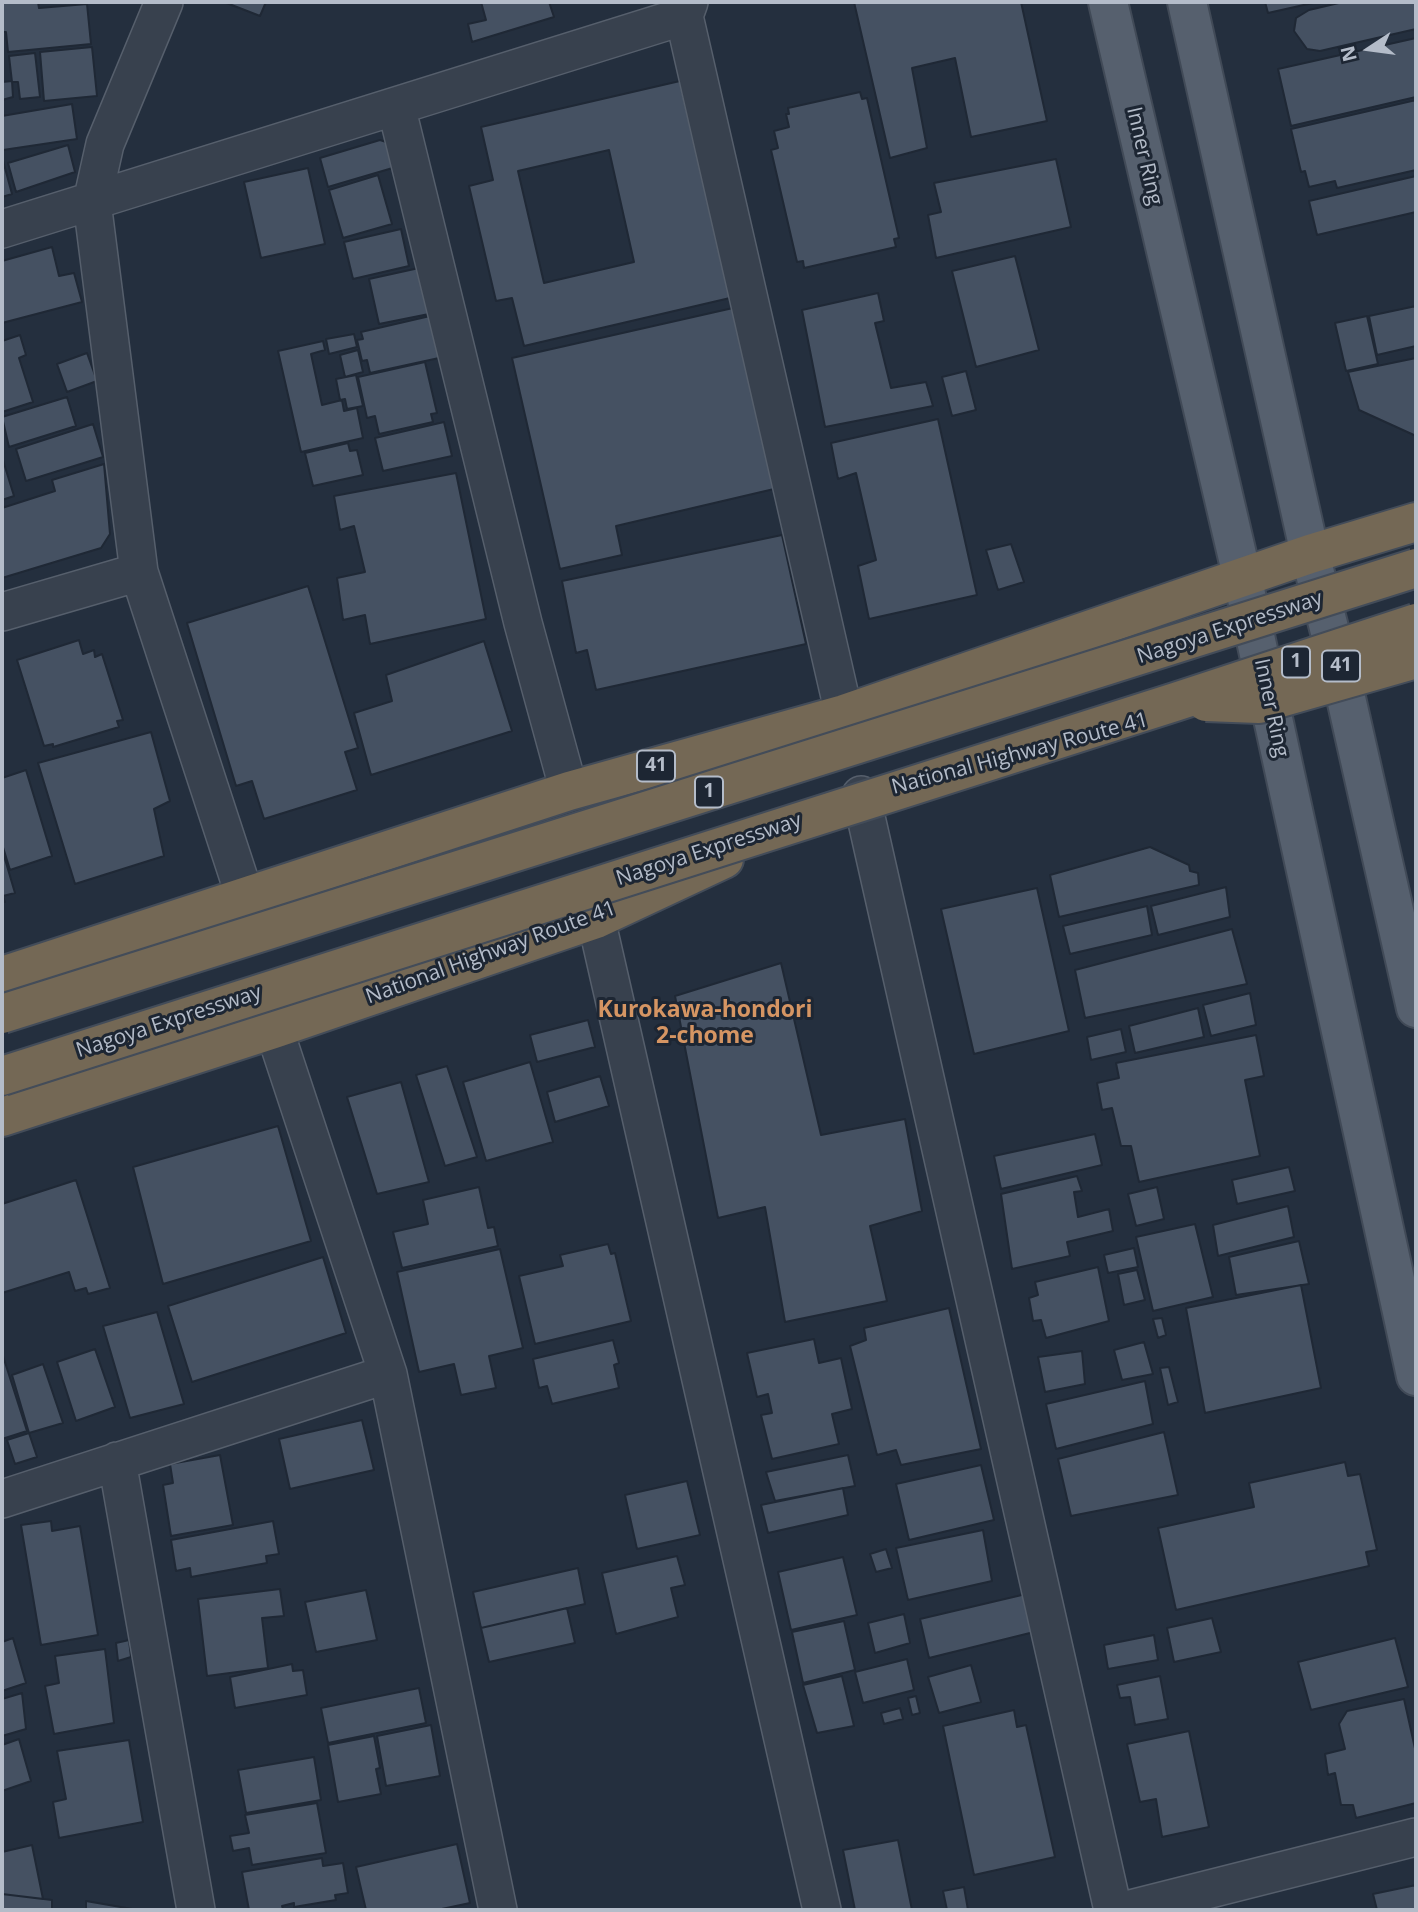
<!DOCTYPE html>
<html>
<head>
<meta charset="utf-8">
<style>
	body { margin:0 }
	#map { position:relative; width:1418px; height:1912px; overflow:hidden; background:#242f3e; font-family:"Open Sans",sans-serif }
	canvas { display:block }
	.frame { position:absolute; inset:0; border:4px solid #b4bcc9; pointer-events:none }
	.north { position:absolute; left:1334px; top:14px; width:70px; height:70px; -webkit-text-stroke:5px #1d2633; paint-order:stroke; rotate:257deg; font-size:19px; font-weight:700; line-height:28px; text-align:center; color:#b4bcc9 }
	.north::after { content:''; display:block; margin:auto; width:24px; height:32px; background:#b4bcc9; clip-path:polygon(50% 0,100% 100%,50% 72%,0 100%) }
</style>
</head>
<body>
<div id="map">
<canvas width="1418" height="1912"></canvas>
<div class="frame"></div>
<div class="north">N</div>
</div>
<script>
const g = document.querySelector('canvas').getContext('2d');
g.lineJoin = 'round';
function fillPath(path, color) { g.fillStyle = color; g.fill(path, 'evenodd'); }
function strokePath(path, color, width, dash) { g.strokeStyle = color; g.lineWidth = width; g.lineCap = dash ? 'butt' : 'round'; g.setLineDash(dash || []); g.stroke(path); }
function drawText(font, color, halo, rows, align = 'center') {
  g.font = font + ' "Open Sans",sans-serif'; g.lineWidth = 6; g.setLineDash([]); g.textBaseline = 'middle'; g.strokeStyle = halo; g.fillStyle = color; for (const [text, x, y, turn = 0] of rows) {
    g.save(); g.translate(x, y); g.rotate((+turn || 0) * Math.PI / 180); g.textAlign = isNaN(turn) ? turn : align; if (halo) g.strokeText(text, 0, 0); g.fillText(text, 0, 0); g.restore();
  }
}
const building = new Path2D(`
	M2,2H38L39,8L87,4L91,44L8,52L6,32H2Z
	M224,2H266L260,16Z
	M481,2H549L554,17L472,42L468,24L486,20Z
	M854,2H1021L1047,121L971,137L955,58L912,68L927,148L890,158Z
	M1265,2H1317L1268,13Z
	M1343,2H1416V29L1320,51L1307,49L1294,31L1296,18L1309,10Z
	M1416,38V97L1291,126L1278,69Z
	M92,47L97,96L44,101L40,52Z
	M35,53L40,97L20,99L18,82H12L9,56Z
	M12,81L13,97L2,100V82Z
	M680,81L730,298L524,346L512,298L496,301L469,186L493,180L481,127ZM609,150L634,262L544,283L518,171Z
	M860,92L862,99L867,98L899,238L894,239L896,247L804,268L803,261L797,262L771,150L778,148L774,131L789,127L786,114H789L788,108Z
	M1416,100V170L1337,188L1335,181L1309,187L1305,171L1301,172L1291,129Z
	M72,104L77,139L3,150L2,116Z
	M380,140L389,143L396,167L328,187L320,158Z
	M68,145L75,172L16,192L8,163Z
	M2,157L12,194L2,197Z
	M1056,159L1071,227L936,258L928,215L941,212L934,183Z
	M308,168L325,244L261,258L244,182Z
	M378,175L392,224L343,238L329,190Z
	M1416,176V212L1317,235L1309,201Z
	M401,229L409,266L353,279L344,242Z
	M52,247L59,276L74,273L82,302L2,323V261Z
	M1015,256L1039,350L976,367L952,271Z
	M419,268L429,314L379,324L369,279Z
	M878,293L884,321L875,323L891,388L926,382L933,406L825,427L802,310Z
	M1416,306V346L1377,355L1369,316Z
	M733,308L774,489L616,526L622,555L560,569L512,358Z
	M430,316L439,358L370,373L367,360L362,361L357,340L363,339L361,332Z
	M1367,316L1378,364L1346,371L1335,323Z
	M354,334L357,347L329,354L326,339Z
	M20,335L26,355L19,358L33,402L2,412V341Z
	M323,341L325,350L311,354L322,405L342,400L344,411L357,408L363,438L301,452L278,351Z
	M358,350L363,372L345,377L340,355Z
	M87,353L97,381L67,392L57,364Z
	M1416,358V436L1359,410L1348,372Z
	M425,362L437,413L431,414L433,422L379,434L375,416L367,418L358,377Z
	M966,371L976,410L952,416L942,377Z
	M356,375L363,406L347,409L345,399L340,400L336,379Z
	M67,397L76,426L9,447L2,417Z
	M938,419L977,595L869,619L858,566L876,560L856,473L838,479L831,443Z
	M444,422L452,456L383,471L375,438Z
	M93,424L103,457L26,481L16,449Z
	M348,443L350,451L357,450L363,475L313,486L305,453Z
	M2,457L14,496L2,500Z
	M104,464L110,534L101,548L2,578V508L55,491L52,480Z
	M456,473L486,619L370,644L365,615L343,620L337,578L365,572L354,526L340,530L334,496Z
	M782,535L806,644L596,690L587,650L576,653L562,581Z
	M1011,544L1024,582L998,590L986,550Z
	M308,586L358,748L345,752L357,790L264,819L252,781L236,786L187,623Z
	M79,640L83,654L94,650L95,657L102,654L123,720L117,721L119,727L53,747V744L44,746L17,660Z
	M484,641L512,731L371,775L354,713L392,701L386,675Z
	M151,732L170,801L154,809L164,856L75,884L38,763Z
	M26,770L52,856L10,870L2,844V778Z
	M1150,847L1189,865L1190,871L1198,873L1199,885L1059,917L1050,875Z
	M2,849L15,893L3,896L5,902H2Z
	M1226,887L1230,917L1158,935L1151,906Z
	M1037,888L1069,1031L974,1054L941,909Z
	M1147,906L1152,935L1070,954L1063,926Z
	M1232,929L1247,984L1085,1018L1075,970Z
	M781,963L821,1135L905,1119L922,1211L870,1226L887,1301L785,1322L765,1207L718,1218L675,996Z
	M1250,993L1256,1025L1211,1036L1203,1005Z
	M1198,1008L1204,1037L1135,1053L1129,1026Z
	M588,1020L595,1047L537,1062L530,1035Z
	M1121,1029L1126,1052L1091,1060L1087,1037Z
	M1256,1035L1264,1076L1245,1080L1260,1156L1139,1182L1131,1146H1121L1112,1108L1102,1110L1097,1083L1119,1078L1116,1063Z
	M530,1062L553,1142L486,1161L463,1082Z
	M447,1066L477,1157L445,1166L416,1075Z
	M600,1076L609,1106L555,1122L547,1092Z
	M401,1082L429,1182L377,1194L347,1097Z
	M278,1126L311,1241L163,1284L133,1167Z
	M1095,1134L1102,1165L1001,1189L994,1156Z
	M1289,1167L1295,1191L1237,1204L1232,1180Z
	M1077,1176L1082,1191L1074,1192L1078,1217L1109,1209L1113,1231L1067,1242L1070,1256L1012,1269L1001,1194Z
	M76,1180L110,1288L88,1294L86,1288L75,1291L69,1272L2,1293V1204Z
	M479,1187L488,1228L494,1227L498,1246L402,1268L393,1232L428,1224L423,1200Z
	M1157,1187L1164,1219L1136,1226L1128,1194Z
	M1288,1206L1294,1237L1218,1256L1213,1225Z
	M1195,1224L1213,1297L1153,1311L1136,1237Z
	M1299,1241L1309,1284L1236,1295L1229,1257Z
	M608,1244L611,1254L615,1253L631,1321L535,1344L519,1276L563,1266L560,1255Z
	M1134,1248L1138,1267L1108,1273L1104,1255Z
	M500,1249L523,1348L489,1356L496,1388L461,1395L454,1364L419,1372L397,1272Z
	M323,1257L346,1333L192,1382L168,1306Z
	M1098,1267L1109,1321L1046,1338L1041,1320L1033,1321L1029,1298L1038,1295L1035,1282Z
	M1137,1270L1145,1300L1124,1305L1118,1274Z
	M1301,1285L1321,1388L1205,1413L1186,1308Z
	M949,1308L981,1449L901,1465L896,1450L877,1455L850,1346L866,1340L864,1328Z
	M157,1312L184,1404L130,1418L103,1326Z
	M1162,1318L1166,1335L1158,1338L1153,1319Z
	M814,1339L819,1363L841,1358L852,1409L832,1414L839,1444L772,1459L761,1415L772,1413L768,1394L757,1397L747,1353Z
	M613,1340L619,1363L614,1365L619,1388L552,1404L547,1386L539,1388L533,1359Z
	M1144,1342L1153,1374L1122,1380L1114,1350Z
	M95,1349L115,1407L76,1421L57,1362Z
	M1082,1351L1085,1384L1045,1392L1038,1357Z
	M2,1353L27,1431L2,1439Z
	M43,1364L63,1423L29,1433L12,1375Z
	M1169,1367L1178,1402L1168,1405L1160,1368Z
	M1145,1381L1153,1424L1056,1449L1046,1404Z
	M362,1420L374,1470L290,1489L279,1439Z
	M1164,1432L1178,1495L1071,1516L1058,1459Z
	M29,1433L37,1457L15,1464L7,1440Z
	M220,1455L233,1525L171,1536L163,1485L173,1483L170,1464Z
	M848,1455L855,1486L775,1501L766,1472Z
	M1345,1462L1348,1476L1360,1474L1377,1550L1366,1552L1369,1566L1176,1610L1158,1528L1254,1507L1249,1483Z
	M981,1465L994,1520L909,1540L896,1484Z
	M687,1481L700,1535L637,1549L625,1495Z
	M843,1488L848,1515L768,1533L761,1505Z
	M51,1521L52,1531L80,1526L98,1635L41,1645L21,1525Z
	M273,1521L279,1554L266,1556L267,1563L191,1577L190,1568L176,1571L171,1540Z
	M983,1530L992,1581L908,1600L896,1548Z
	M886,1549L892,1568L876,1572L870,1554Z
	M677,1556L685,1585L671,1588L678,1617L616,1634L602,1573Z
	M843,1557L857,1615L791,1630L778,1572Z
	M578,1568L585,1604L481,1628L473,1592Z
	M280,1589L284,1616L262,1618L268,1668L207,1676L198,1599Z
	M366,1590L377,1640L316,1652L305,1602Z
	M1026,1594L1034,1632L929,1658L920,1619Z
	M567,1608L575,1643L489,1662L481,1628Z
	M904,1614L910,1643L875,1653L868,1623Z
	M1212,1618L1221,1652L1174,1662L1167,1628Z
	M844,1621L855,1670L803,1683L792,1632Z
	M1154,1635L1158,1660L1108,1669L1104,1645Z
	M13,1638L26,1683L2,1691V1642Z
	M1395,1638L1408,1687L1311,1710L1298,1662Z
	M129,1640L131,1657L118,1661L116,1643Z
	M105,1649L114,1723L54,1734L45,1686L59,1683L55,1656Z
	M907,1659L914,1690L863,1703L855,1672Z
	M292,1664L293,1671L303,1670L307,1695L235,1708L230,1677Z
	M971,1665L981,1702L939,1713L928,1677Z
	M842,1676L854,1726L817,1733L803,1685Z
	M1160,1676L1168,1719L1135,1725L1130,1697L1120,1698L1117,1685Z
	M419,1688L426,1723L328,1743L321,1708Z
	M22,1693L26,1729L2,1736V1699Z
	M916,1696L920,1713L912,1715L908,1698Z
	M1404,1699L1416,1753V1803L1356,1818L1353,1805H1341L1335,1773L1328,1775L1325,1754L1345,1749L1339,1724L1347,1711Z
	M900,1708L903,1719L884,1724L881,1713Z
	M1014,1710L1017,1727L1026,1725L1055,1857L974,1875L943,1726Z
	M431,1725L440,1776L386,1786L377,1736Z
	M1189,1731L1209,1827L1162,1837L1156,1799L1140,1802L1127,1744Z
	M374,1736L380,1768L376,1769L381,1794L338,1802L328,1745Z
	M19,1739L31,1781L2,1791V1745Z
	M129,1740L143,1822L59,1838L53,1802L66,1799L57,1751Z
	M314,1757L321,1800L246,1813L238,1770Z
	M317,1803L326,1853L252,1865L249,1848L233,1851L230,1836L249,1833L245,1815Z
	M898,1840L912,1910H855L843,1850Z
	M457,1844L470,1903L437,1910H366L356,1867Z
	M32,1845L43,1899L2,1894V1852Z
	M322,1858L323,1866L343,1863L348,1893L335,1895L336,1900L294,1907V1903L282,1906L283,1909L249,1910L242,1872Z
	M1416,1885V1910H1377L1373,1894Z
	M964,1887L968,1910H947L943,1891Z
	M2,1894L52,1900V1910H2Z
	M86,1901L138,1910H86Z`);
fillPath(building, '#455162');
strokePath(building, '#1f2835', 2);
const street = new Path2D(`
	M164,2L105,144L92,202L139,572L245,897
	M689,2L684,16L844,714
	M396,106L523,623L569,791
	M2,229L684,16
	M2,612L139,572
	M861,795L1113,1910
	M596,919L822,1910
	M274,1029L388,1374L498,1910
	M117,1461L196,1910
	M2,1499L388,1374
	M1127,1910L1416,1837`);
const primary = new Path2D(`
	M1108,2L1242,576L1416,1376
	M1187,2L1310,554L1339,667L1416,1008`);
const highway = new Path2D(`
	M2,976L569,791L844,714L1310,554L1416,522
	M2,1117L274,1029L596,919L724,859`);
strokePath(street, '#565f6c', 40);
strokePath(primary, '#414a57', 42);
strokePath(highway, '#434c59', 42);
strokePath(street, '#38414e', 37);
strokePath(primary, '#56606e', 38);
strokePath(highway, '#746855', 38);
const highwayBridge = new Path2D(`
	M1206,702L1259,704L1416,659
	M2,1014L1416,568
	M2,1076L1175,702L1416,623`);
strokePath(highwayBridge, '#434c59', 42, []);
strokePath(highwayBridge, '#746855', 38);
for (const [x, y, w] of [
	[1296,662,28],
	[1341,666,38],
	[656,766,38],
	[709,792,28]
]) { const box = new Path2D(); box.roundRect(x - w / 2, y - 15.5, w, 31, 5); g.fillStyle = '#1d2633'; g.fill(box); strokePath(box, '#b4bcc9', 2); }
drawText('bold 19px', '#b4bcc9', null, [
	["1",1296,662],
	["41",1341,666],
	["41",656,766],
	["1",709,792]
]);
drawText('21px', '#b4bcc9', '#1d2633', [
	["Inner Ring",1144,156,77],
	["Nagoya Expressway",1230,628,-18],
	["Inner Ring",1271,708,78],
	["National Highway Route 41",1020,754,-15],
	["Nagoya Expressway",709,850,-18],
	["National Highway Route 41",491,953,-20],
	["Nagoya Expressway",169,1022,-18]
]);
drawText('bold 23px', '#d59563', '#1d2633', [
	["Kurokawa-hondori",705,1010],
	["2-chome",705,1036]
]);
</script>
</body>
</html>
